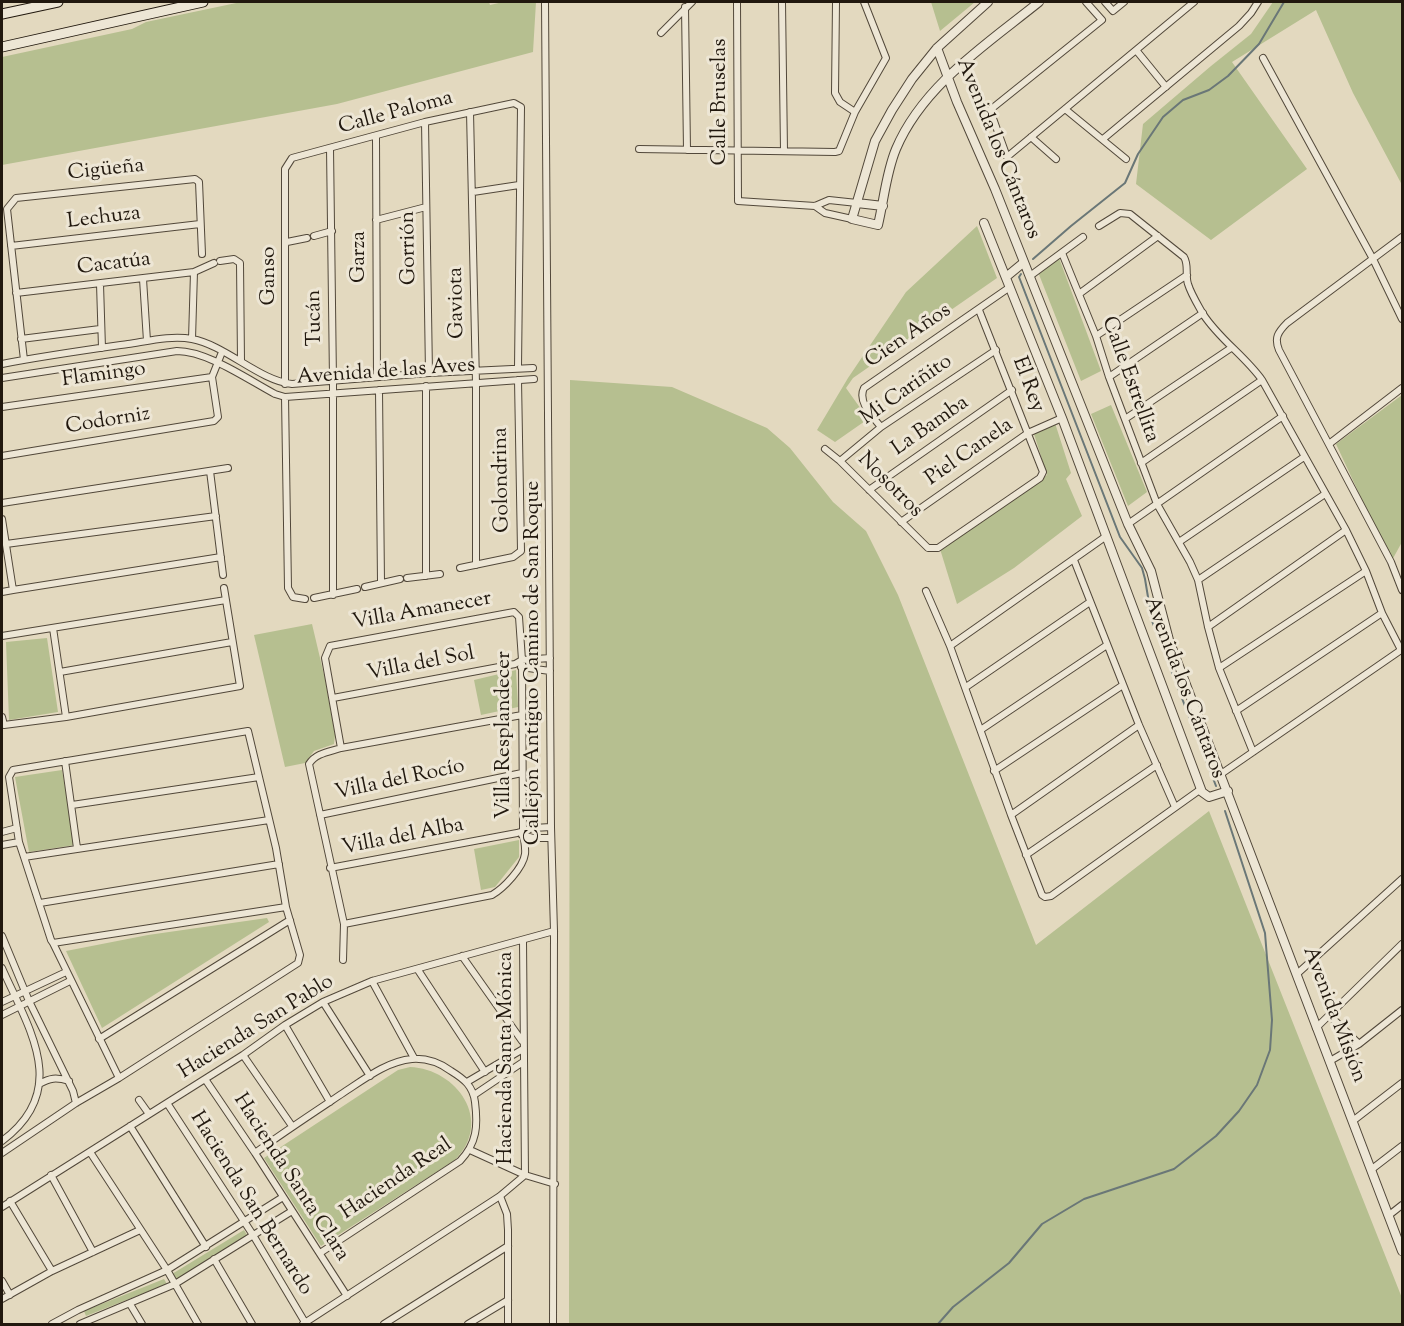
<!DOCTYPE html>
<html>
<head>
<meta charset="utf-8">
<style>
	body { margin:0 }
	#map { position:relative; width:1404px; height:1326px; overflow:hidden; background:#e3d9bf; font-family:"Sorts Mill Goudy",serif }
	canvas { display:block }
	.frame { position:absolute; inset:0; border:3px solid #21180e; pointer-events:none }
</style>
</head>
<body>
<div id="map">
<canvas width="1404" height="1326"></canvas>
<div class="frame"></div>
</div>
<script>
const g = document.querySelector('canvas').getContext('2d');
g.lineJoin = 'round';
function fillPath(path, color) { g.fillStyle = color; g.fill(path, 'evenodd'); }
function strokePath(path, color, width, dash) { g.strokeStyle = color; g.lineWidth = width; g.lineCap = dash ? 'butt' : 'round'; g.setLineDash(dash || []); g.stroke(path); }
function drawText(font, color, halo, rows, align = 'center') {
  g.font = font + ' "Sorts Mill Goudy",serif'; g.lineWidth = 6; g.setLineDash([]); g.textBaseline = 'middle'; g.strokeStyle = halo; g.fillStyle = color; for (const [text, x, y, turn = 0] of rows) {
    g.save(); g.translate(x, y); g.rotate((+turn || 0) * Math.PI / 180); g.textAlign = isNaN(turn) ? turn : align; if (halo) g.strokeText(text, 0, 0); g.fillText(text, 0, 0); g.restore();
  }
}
fillPath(new Path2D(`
	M241,2H489L490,5L503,2H536L533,52L337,104L2,165V57L132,29L146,22Z
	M931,2H975L940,31Z
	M1273,2H1402V185L1353,93L1316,10L1232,62L1307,169L1211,240L1136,184L1143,124L1211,66L1251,34Z
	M977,226L997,278L853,378L846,388L868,419L835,442L817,430L848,378L906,292Z
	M1059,258L1101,371L1081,381L1038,272Z
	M570,380L672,387L767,428L790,448L833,502L866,531L898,595L1036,945L1209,811L1402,1298V1324H569Z
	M1402,395V542L1391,562L1336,444Z
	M1111,405L1147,492L1128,506L1091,414Z
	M1055,423L1071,473L1066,479L1082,516L1014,568L957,604L940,549L1047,475L1034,434Z
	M312,624L325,679L335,735L334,744L314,751L305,763L285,767L254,635Z
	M47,638L58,712L9,720L6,642Z
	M516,670L518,707L481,715L474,680Z
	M62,770L75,845L29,852L15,777Z
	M519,840V857L495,887L481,890L474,849Z
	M267,918L269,922L102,1028L66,951L148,935Z
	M410,1067C457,1069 494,1121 455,1160L321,1246L264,1158L398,1070Z
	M244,1230L247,1235L176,1280L172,1274Z
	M164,1279L167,1284L86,1316L84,1311Z`), '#b6bf90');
strokePath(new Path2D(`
	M1033,259L1071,226L1125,183L1138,154L1163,117L1183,100L1209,90L1228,76L1259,44L1284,2
	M1021,274L1019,277L1120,537L1142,568L1145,579L1152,621L1216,786
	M938,1324L953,1307L1009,1263L1042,1224L1084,1199L1174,1169L1216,1136L1239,1111L1257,1085L1270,1050L1272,1020L1265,933L1225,811`), '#6a7777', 2);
const minor = new Path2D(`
	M545,2L551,827L554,931L553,1324
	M737,2L738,201L815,206L829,200L857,203
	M782,2L784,151
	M836,2L835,93L840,102L855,112
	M1086,2L1102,20L990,110L1007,157L1194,2
	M1105,2L1113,11L1124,2
	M685,7L687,150
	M661,33L692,2
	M1136,50L1166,87
	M1263,58L1373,259L1402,319
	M1065,109L1126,159
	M470,112L476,383V565
	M425,122L429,373
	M376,136L377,377
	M1031,137L1056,159
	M1103,139L1239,26L1251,13L1258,2
	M330,148L333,380V595
	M639,149L835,152L839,151L855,112L886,58L864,2
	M473,192L519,185
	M815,206L825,213L852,219
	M376,220L426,207
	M1099,226L1120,213L1130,214L1184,257C1189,265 1185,275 1188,284C1191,294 1198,305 1203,314C1219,339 1245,356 1262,380L1346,530L1208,627
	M314,236L332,231
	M1402,237L1287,323C1278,332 1274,338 1279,350L1391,562L1402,590
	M287,242L307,238
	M11,246L200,224
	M1062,253L1096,336L1109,377L1157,504L1190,562L1198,580L1208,627L1219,668L1253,752
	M220,261L234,259L240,263L241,361
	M1030,276L1083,237
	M143,279L147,341
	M100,284L102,348
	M16,293L194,272L214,263
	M1079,294L1158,236
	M1096,336L1187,275
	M21,339L100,329
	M192,339L194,272
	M24,360L7,209L16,198L195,179L199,182L202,254
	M2,364C43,356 86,350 128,344C148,341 172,335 192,339C225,345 260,381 292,384L429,373L533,368
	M1109,377L1203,313
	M2,378L177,351C207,351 247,379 275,394L285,397L534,379
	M285,384V169L292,158L425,122L514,103L521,107L518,368
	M426,386V576
	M379,390L381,582
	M285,397L288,588L293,597L305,599
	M2,407L212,377
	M1125,419L1231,348
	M881,427C873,417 857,402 864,388L1010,287
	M1329,444L1402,388
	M825,449L840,461L928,548H938L1040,478L1043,472L979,310
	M2,456L214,421L218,417L212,377L222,352
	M840,461L881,427L996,350
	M1141,463L1262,380
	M210,471L223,575
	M869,490L1012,390
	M2,503L228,468
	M2,519L13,590L2,592
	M901,522L1028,433L1062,418
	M1128,524L1283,416
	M1179,542L1304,457
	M6,544L216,516
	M1074,560L1139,725L1175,807
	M460,568L513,557L521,551L518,380
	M407,578L440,574
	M1198,580L1325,494
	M365,587L400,579
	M13,590L221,557
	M926,591L950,646L1011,815L1139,725
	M314,598L357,589
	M53,628L66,717
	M2,636L226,600
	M950,646L1105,537
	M521,667L550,671
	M1219,668L1366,571L1346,530
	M60,672L232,642
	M966,687L1090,602
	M333,698L515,664L522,660L550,658
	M1236,711L1382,613L1366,571
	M2,717L4,725L66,717L240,686L224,588
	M982,729L1107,645
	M341,748L325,658L330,646L514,612L519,617L522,660L523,830C523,837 526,846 525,854C523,868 504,888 492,895L344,924
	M65,761L77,848
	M994,771L1123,685
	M1221,774L1401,650L1382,613
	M72,805L259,777
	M320,815L522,773
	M1011,815L1042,895L1045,897L1051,896L1201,789
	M2,832L17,828
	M522,835L533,838H551
	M2,845L19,842
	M1026,855L1157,765
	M24,857L19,842L9,777L13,770L242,732L248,731L276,848L286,907L53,943L51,940L24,857L269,820
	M330,868L517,833L533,828L551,827
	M40,903L279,864
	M2,936L29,1001L73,1091L76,1103
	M462,956L522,1041
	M343,960L344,924L309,764C316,753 329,752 341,748L522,715
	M2,968C29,1029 71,1090 2,1141
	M418,970L485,1072
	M1298,973L1402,879
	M372,981L414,1058
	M2,1002L66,972
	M323,1002L370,1076
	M2,1015L70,981
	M1329,1015L1359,1044
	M285,1025L330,1102
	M1316,1028L1402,944
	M99,1039L290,920
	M243,1055L292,1126
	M1330,1061L1359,1044L1402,1010
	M119,1078L298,963L300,955L286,907
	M205,1079L255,1153L347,1296
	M467,1082L523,1049
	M39,1084C50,1078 56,1077 69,1081
	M474,1095L523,1062
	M139,1100L149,1114
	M167,1103L253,1235L306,1324
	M1354,1120L1402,1083
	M130,1126L206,1247
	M470,1150L525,1175L555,1184
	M90,1152L167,1270L198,1324
	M2,1153L76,1103L119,1078L53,943
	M255,1153C284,1132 313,1113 343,1093C363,1080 387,1061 412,1059C426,1058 440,1063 451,1071C464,1079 473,1086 475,1102C478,1126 477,1143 460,1161L320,1253
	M1372,1169L1402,1146
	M51,1175L93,1252
	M500,1196L507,1214L508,1230V1324
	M10,1201L52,1271
	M2,1207L243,1055L285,1025L323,1002L372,981L554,931
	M1388,1216L1402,1205
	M214,1259L252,1324
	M2,1281L10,1295
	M2,1299L52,1271L140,1230
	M130,1304L142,1324
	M52,1324L78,1310L167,1270L283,1197
	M80,1324L175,1284L292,1211
	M303,1324L500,1196L525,1175L523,940
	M384,1324L508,1246
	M468,1324L508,1300`);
const tertiary = new Path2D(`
	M988,2L937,48L912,79L892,110L875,141L852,219L878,225C884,200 886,173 896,149C923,85 987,44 1039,2
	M937,48L957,102L995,189L1128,524L1151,571L1169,640L1402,1251
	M857,203L883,206
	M984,223L1062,418L1202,792L1209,797L1228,791
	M1006,277L1023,263`);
const secondary = new Path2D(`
	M2,14L58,2
	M2,47L203,2`);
strokePath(minor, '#52483a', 8);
strokePath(tertiary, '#52483a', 10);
strokePath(secondary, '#21180e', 11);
strokePath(minor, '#ede6d5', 6);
strokePath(tertiary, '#ede6d5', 8);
strokePath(secondary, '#ede6d5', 9);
drawText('21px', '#21180e', '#ede6d5', [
	["Calle Bruselas",721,102,-90],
	["Calle Paloma",396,114,-15],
	["Avenida los Cántaros",997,149,68],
	["Cigüeña",106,171,-6],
	["Lechuza",104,219,-7],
	["Gorrión",410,248,-91],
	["Garza",360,257,-90],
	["Cacatúa",114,265,-7],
	["Ganso",270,276,-90],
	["Gaviota",458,303,-91],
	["Tucán",316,318,-91],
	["Cien Años",909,337,-34],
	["Avenida de las Aves",386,373,-4],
	["Flamingo",104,376,-8],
	["Calle Estrellita",1129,380,70],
	["El Rey",1027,385,69],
	["Mi Cariñito",907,391,-35],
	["Codorniz",108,422,-9],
	["La Bamba",931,427,-35],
	["Piel Canela",970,453,-35],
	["Golondrina",503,480,-91],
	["Nosotros",889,486,45],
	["Villa Amanecer",422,612,-10],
	["Callejón Antiguo Camino de San Roque",534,663,-90],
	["Villa del Sol",421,665,-11],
	["Avenida los Cántaros",1183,688,69],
	["Villa Resplandecer",505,735,-90],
	["Villa del Rocío",400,781,-12],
	["Villa del Alba",403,838,-11],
	["Avenida Misión",1333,1015,69],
	["Hacienda San Pablo",257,1028,-32],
	["Hacienda Santa Mónica",507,1058,-90],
	["Hacienda Santa Clara",290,1178,57],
	["Hacienda Real",397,1180,-34],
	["Hacienda San Bernardo",250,1204,58]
]);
</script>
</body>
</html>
